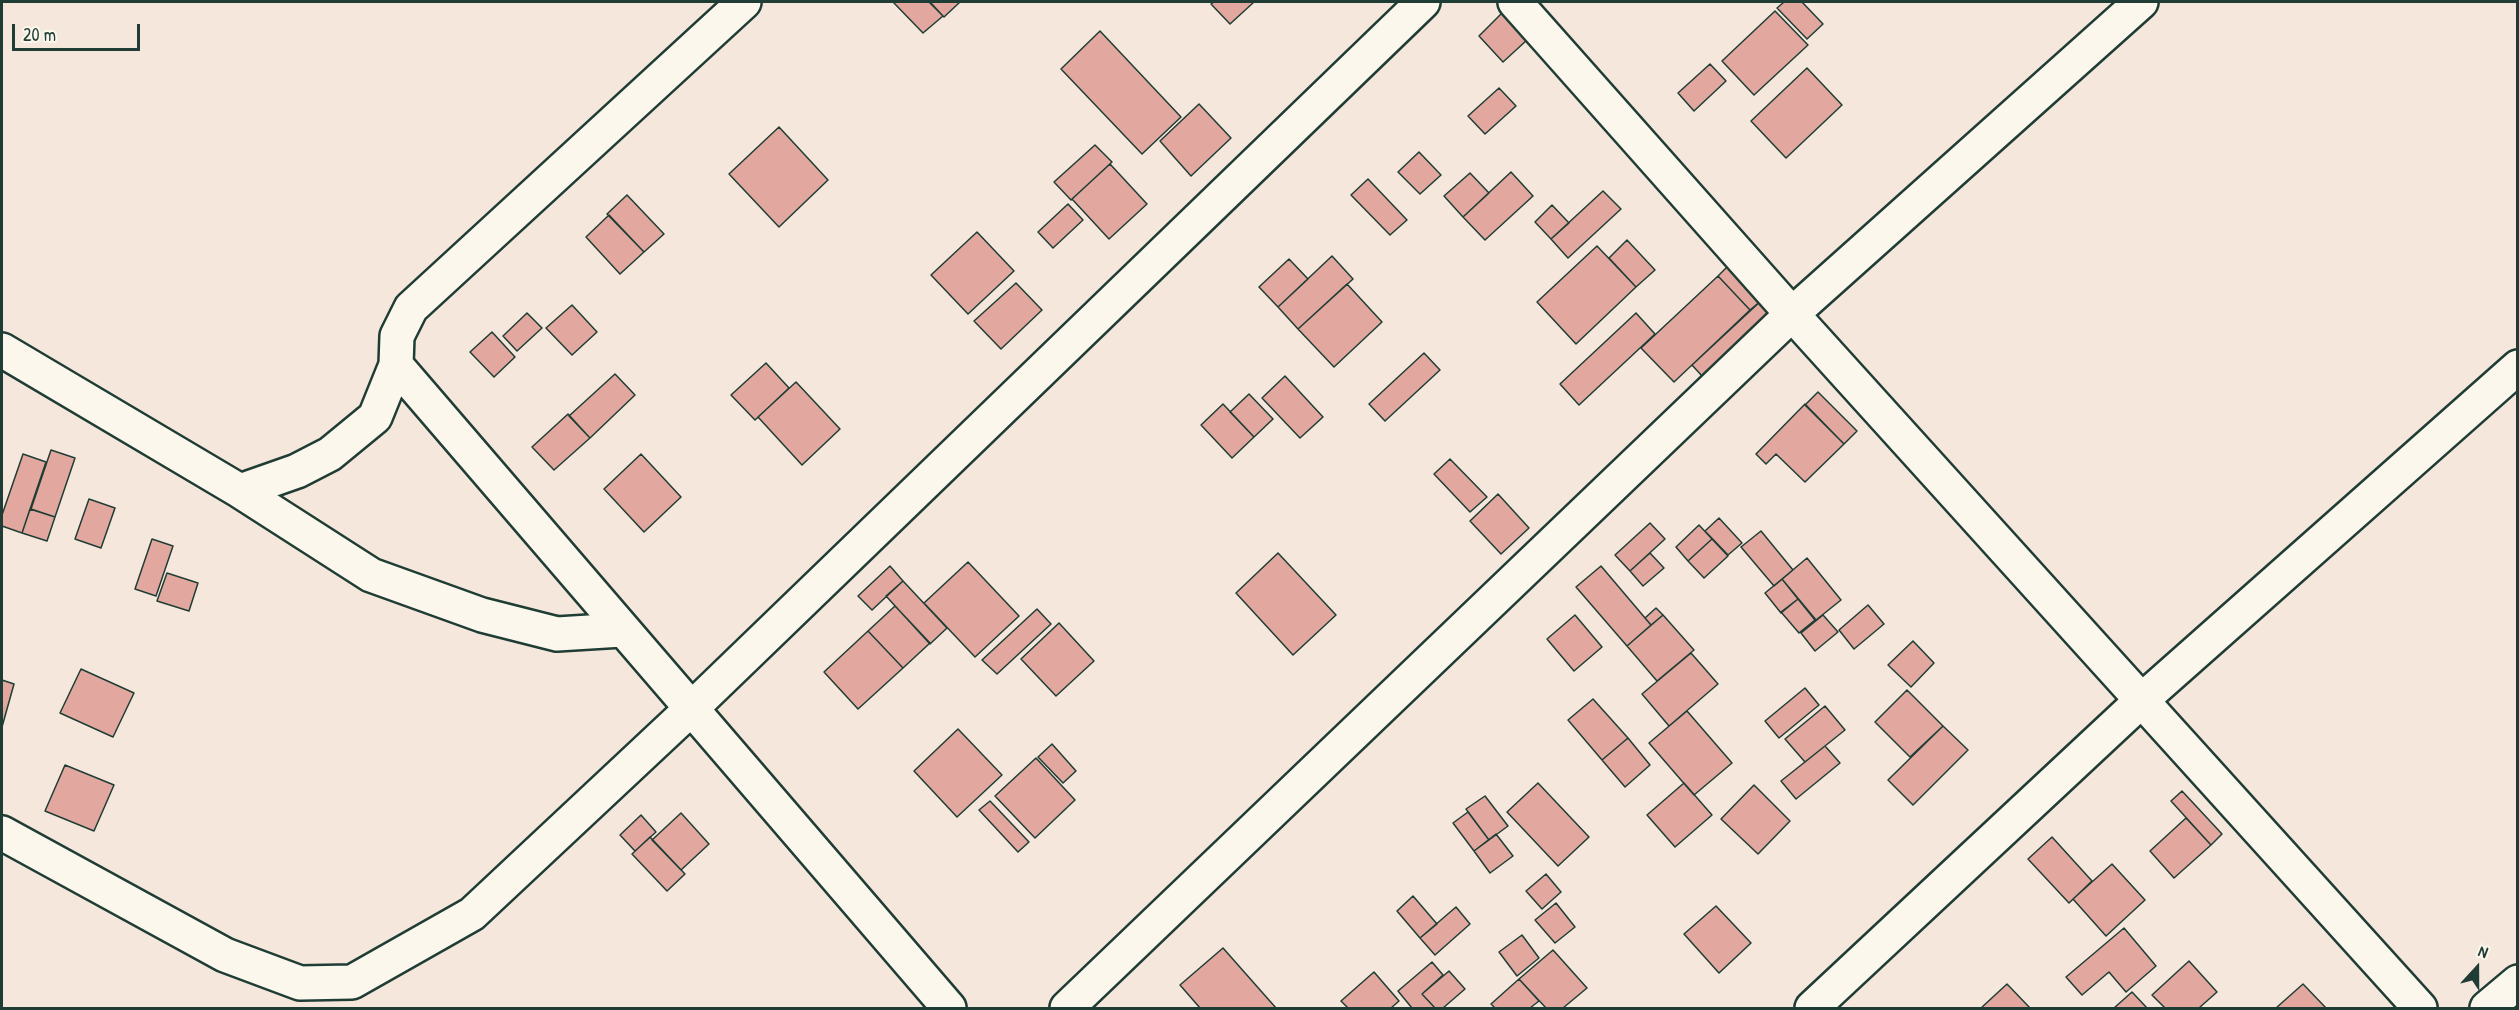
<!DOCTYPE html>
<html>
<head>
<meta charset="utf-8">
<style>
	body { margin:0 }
	#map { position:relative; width:2519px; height:1010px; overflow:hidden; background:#f6e7dd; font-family:"Patrick Hand",sans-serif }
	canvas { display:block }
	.frame { position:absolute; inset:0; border:3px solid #1f3d34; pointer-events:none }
	.north { position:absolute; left:2447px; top:938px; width:60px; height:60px; -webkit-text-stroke:4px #fbf7ec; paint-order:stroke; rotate:21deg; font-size:16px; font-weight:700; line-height:24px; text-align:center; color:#1f3d34 }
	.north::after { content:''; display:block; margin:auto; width:21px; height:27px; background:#1f3d34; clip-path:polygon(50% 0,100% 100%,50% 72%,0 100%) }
	.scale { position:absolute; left:12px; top:24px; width:128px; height:27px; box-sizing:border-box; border:3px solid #1f3d34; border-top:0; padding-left:8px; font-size:18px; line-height:21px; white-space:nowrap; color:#1f3d34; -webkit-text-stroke:4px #fbf7ec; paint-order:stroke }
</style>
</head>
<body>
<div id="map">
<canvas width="2519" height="1010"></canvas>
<div class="frame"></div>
<div class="north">N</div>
<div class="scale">20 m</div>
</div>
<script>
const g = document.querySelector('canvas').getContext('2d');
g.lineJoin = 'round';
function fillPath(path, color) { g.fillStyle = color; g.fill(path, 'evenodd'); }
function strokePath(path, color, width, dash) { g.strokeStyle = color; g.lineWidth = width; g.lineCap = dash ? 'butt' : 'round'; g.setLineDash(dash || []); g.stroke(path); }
const building = new Path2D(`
	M893,2H930L943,16L923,33Z
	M929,2H960L944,17Z
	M1214,2H1254L1230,24L1211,4Z
	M1784,2H1802L1823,24L1807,39L1777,8Z
	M1775,11L1808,45L1754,95L1722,61Z
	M1502,13L1527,40L1503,62L1479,36Z
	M1100,31L1181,117L1142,154L1061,69Z
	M1710,64L1726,81L1694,111L1678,93Z
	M1807,68L1842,105L1786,158L1751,121Z
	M1499,88L1516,106L1485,134L1468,116Z
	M1199,104L1231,138L1191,176L1160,141Z
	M779,127L828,180L779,227L729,174Z
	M1095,145L1112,162L1071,200L1054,182Z
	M1419,152L1441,175L1420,194L1398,172Z
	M1110,164L1147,204L1109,239L1072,199Z
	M1511,172L1533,196L1485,240L1463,217Z
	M1470,173L1489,193L1463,217L1444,196Z
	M1368,179L1407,220L1390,235L1351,195Z
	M1603,191L1621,209L1568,258L1551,239Z
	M627,195L664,234L644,252L607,214Z
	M1068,204L1083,220L1053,248L1038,232Z
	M1552,205L1569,223L1551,239L1535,222Z
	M609,215L644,252L620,274L586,237Z
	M977,232L1014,271L968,314L931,275Z
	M1627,240L1655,270L1636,287L1609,258Z
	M1597,246L1636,287L1576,344L1537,302Z
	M1332,256L1353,279L1298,329L1278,307Z
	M1289,259L1308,279L1278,307L1259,287Z
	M1730,264L1763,299L1750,310L1718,276Z
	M1718,276L1750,310L1674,382L1641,348Z
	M1016,283L1042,310L1001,349L974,321Z
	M1347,284L1382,322L1334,367L1298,329Z
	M1763,299L1773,310L1702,376L1692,365Z
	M572,305L597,332L572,355L546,328Z
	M527,313L542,328L517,351L503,336Z
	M1636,313L1655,334L1579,405L1560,384Z
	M492,332L515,357L494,377L470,352Z
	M1424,353L1440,370L1385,421L1369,404Z
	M766,363L789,388L755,420L731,395Z
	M615,374L635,395L590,438L569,416Z
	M1285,376L1323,417L1300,438L1262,398Z
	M796,382L840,429L802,465L758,417Z
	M1818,392L1857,431L1844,444L1805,405Z
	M1249,394L1273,419L1254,437L1230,412Z
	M1223,404L1254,437L1232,458L1201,425Z
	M1805,404L1844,444L1805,482L1776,454L1766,464L1756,454Z
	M568,414L590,438L554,470L532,447Z
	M51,450L75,458L55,517L31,509Z
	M23,454L46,462L22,533L2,526V515Z
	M641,454L681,497L644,532L604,489Z
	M1450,459L1487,497L1470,512L1434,474Z
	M1498,494L1529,528L1501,554L1470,521Z
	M89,499L115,508L101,548L75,539Z
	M30,509L55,517L47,541L22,533Z
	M1719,518L1742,543L1728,555L1705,531Z
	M1650,523L1665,539L1630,571L1615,555Z
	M1699,525L1712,539L1688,561L1676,547Z
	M1761,531L1793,570L1774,586L1741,547Z
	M152,539L173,546L156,596L135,589Z
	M1712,539L1728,556L1704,578L1688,561Z
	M1278,553L1336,615L1293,655L1236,593Z
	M1650,553L1664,568L1643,586L1630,571Z
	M1807,558L1841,600L1816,620L1782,579Z
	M968,562L1019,616L975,657L924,603Z
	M890,566L903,581L872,610L858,596Z
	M1601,566L1651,625L1627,646L1576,587Z
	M167,573L198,583L189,611L157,601Z
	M1782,579L1798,599L1781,613L1765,593Z
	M903,581L947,628L930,644L886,596Z
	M1798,599L1815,620L1799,633L1781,612Z
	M1868,605L1884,624L1854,649L1839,630Z
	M895,606L930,643L903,668L868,631Z
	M1656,608L1663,615L1651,625L1645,618Z
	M1037,609L1051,624L997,674L982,660Z
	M1575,615L1602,647L1574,671L1547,639Z
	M1663,615L1694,650L1657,681L1627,646Z
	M1823,615L1838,632L1815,651L1801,633Z
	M1059,623L1094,661L1056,696L1021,659Z
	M868,631L903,668L858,709L824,672Z
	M1913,641L1934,663L1911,687L1888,665Z
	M1691,653L1718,684L1669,726L1642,694Z
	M81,669L134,693L113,737L60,713Z
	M2,680L14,684L2,727Z
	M1805,688L1819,705L1779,738L1765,721Z
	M1907,690L1943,726L1910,757L1875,722Z
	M1593,699L1628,738L1602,760L1568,720Z
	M1825,706L1845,730L1805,762L1785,739Z
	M1687,711L1732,763L1694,795L1649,743Z
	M1943,726L1968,750L1913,805L1888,780Z
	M958,729L1002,775L957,817L914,771Z
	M1628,738L1650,765L1625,787L1602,760Z
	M1052,744L1076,771L1063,783L1038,757Z
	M1825,746L1840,763L1796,799L1781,781Z
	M1036,758L1075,800L1035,838L995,796Z
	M65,765L114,785L94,831L45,811Z
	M1538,783L1589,837L1558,866L1507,812Z
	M1684,783L1712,815L1675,847L1647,815Z
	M1754,785L1790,821L1758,854L1721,819Z
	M2182,791L2222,834L2211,845L2171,801Z
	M1485,796L1508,826L1489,840L1466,809Z
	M990,801L1029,842L1018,852L979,810Z
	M1468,812L1489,840L1474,851L1453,823Z
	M681,813L709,844L681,870L652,840Z
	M641,815L656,832L635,851L620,835Z
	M2186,818L2211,845L2174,878L2150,851Z
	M1496,834L1513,856L1490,873L1474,851Z
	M650,837L685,874L667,891L632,854Z
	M2052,837L2092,881L2069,903L2028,859Z
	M2112,864L2145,900L2106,936L2073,899Z
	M1546,874L1561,892L1542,909L1526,891Z
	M1413,896L1437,924L1420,938L1397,911Z
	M1556,903L1575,927L1555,943L1535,920Z
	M1716,906L1751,943L1719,973L1684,934Z
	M1456,907L1470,924L1435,955L1420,938Z
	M2124,928L2156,966L2126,992L2109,972L2082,995L2066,977Z
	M1522,935L1539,958L1517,976L1499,952Z
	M1223,948L1276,1008H1200L1180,985Z
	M1553,950L1587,988L1563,1008H1546L1519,979Z
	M2189,961L2217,992L2199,1008H2165L2152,995Z
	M1432,962L1443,975L1422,994L1435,1008H1412L1398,991Z
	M1449,971L1465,989L1443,1008H1435L1422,994Z
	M1374,972L1399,1001L1391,1008H1348L1341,1001Z
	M1519,979L1539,1001L1530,1008H1495L1491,1004Z
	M2007,984L2030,1008H1981Z
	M2303,984L2326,1008H2276Z
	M2132,992L2147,1008H2114Z`);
fillPath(building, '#e2a89f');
strokePath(building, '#1f3d34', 1.5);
const street = new Path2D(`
	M744,2L411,308L397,336L396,365L949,1008
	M1515,2L1792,314L2420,1008
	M2,350L240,491L371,575L482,615L557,634L622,630
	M240,491L297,471L330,454L375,417L396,365
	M2,833L225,955L300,983L352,982L472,914L692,708L1423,2
	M1067,1008L1792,314L2141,2
	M1812,1008L2142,700L2518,367
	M2487,1008L2518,982`);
strokePath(street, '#1f3d34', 38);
strokePath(street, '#fbf7ec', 33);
</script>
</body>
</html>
